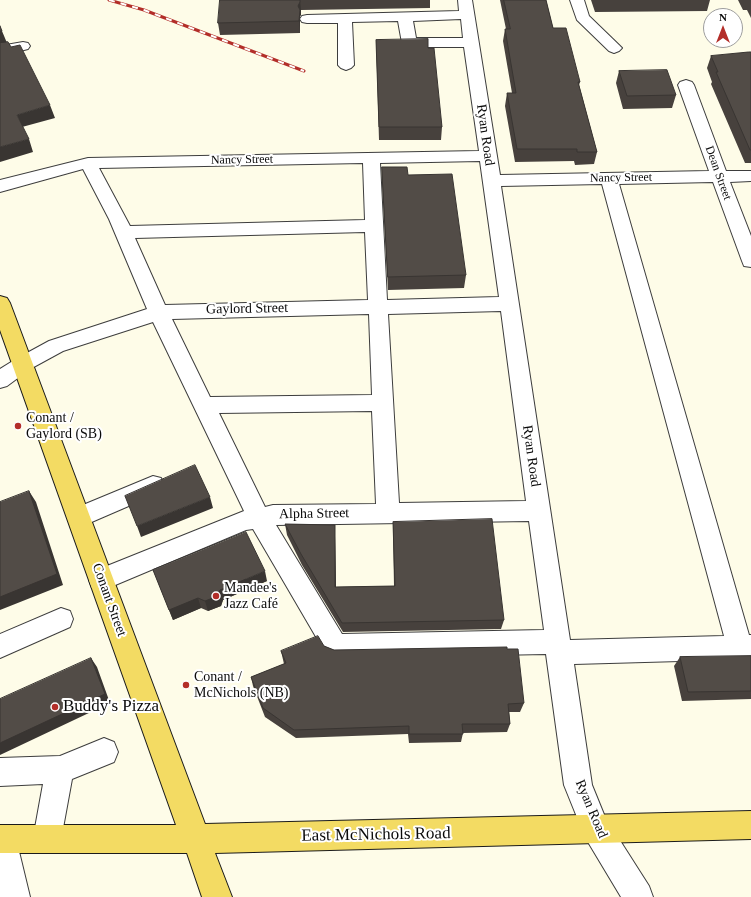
<!DOCTYPE html>
<html>
<head>
<meta charset="utf-8">
<style>
	body { margin:0 }
	#map { position:relative; width:751px; height:897px; overflow:hidden; background:#fefce8; font-family:Georgia,serif }
	canvas { display:block }
	.north { position:absolute; left:703px; top:8px; width:40px; height:40px; box-sizing:border-box; background:#fff; border:1px solid #9d9d9d; border-radius:50%; rotate:0deg; font-size:11px; font-weight:700; line-height:16px; text-align:center; color:#0a0a0a }
	.north::after { content:''; display:block; margin:auto; width:14px; height:18px; background:#b32e29; clip-path:polygon(50% 0,100% 100%,50% 72%,0 100%) }
</style>
</head>
<body>
<div id="map">
<canvas width="751" height="897"></canvas>
<div class="north">N</div>
</div>
<script>
const g = document.querySelector('canvas').getContext('2d');
g.lineJoin = 'round';
function strokePath(path, color, width, dash) { g.strokeStyle = color; g.lineWidth = width; g.lineCap = dash ? 'butt' : 'round'; g.setLineDash(dash || []); g.stroke(path); }
function fillPath(path, color) { g.fillStyle = color; g.fill(path, 'evenodd'); }
function drawText(font, color, halo, rows, align = 'center') {
  g.font = font + ' Georgia,serif'; g.lineWidth = 4; g.setLineDash([]); g.textBaseline = 'middle'; g.strokeStyle = halo; g.fillStyle = color; for (const [text, x, y, turn = 0] of rows) {
    g.save(); g.translate(x, y); g.rotate((+turn || 0) * Math.PI / 180); g.textAlign = isNaN(turn) ? turn : align; if (halo) g.strokeText(text, 0, 0); g.fillText(text, 0, 0); g.restore();
  }
}
const minor = new Path2D(`
	M458,0H472L500,175L709,171L678,85L680,82L686,80L692,82L694,85L726,171H751V181L730,182L751,236V267L744,266L742,261L713,182L619,184L749,635H751V659L574,664L592,785L605,817L649,886L653,897H621L585,837L564,785L546,654L335,658L326,654L253,529L246,530L101,591L92,588L89,580L92,572L244,511L153,322L63,351L30,369L7,386L0,388V369L16,359L49,341L147,309L109,219L83,169L0,192V180L88,158L479,151L464,47H409L404,46L402,43L398,21L352,22L354,65L351,68L346,70L341,68L338,65V23H307L302,22L300,19L302,16L307,15L459,11ZM461,19L463,38H416L413,21ZM480,161L499,297L387,300L380,163ZM363,163L365,220L130,226L99,168ZM602,184L724,636L570,640L501,186ZM365,232L368,300L165,305L135,238ZM501,311L526,501L399,503L388,314ZM369,314L372,395L210,397L172,319ZM372,411L376,504L273,505L265,507L219,413ZM529,521L544,630L342,634L276,525Z
	M570,0H584L589,16L619,45L622,48L619,51L614,53L609,51L577,20Z
	M23,42L28,43L30,46L28,49L0,56V46Z
	M153,476L161,478L164,485L161,492L87,524L79,527L71,524L67,517L71,510Z
	M61,608L70,611L73,619L70,627L0,658V634Z
	M104,738L114,742L118,752L114,762L72,779L61,839L57,849L47,853L37,849L33,839L43,784L0,786V758L60,756Z
	M0,825H2L12,829L16,839L30,897H0Z`);
const major = new Path2D(`
	M0,296L7,298L10,303L205,824L751,811V839L215,853L232,897H202L187,853H0V825H176L0,330Z`);
strokePath(minor, '#3d3d3d', 2);
strokePath(major, '#1b1b1b', 2);
fillPath(minor, '#fff');
fillPath(major, '#f3db63');
const rail = new Path2D(`
	M109,0L144,10L304,71`);
strokePath(rail, '#b32e29', 3);
strokePath(rail, '#fff', 2, [6]);
fillPath(new Path2D(`
	M220,0H430V8L301,10V15L300,16V33L220,35L218,23Z
	M500,0H546L553,28L580,82L579,85L597,152L594,164L575,165L574,161L515,162L505,106L507,93H512L503,41L505,29H506Z
	M591,0H710L707,11L595,12Z
	M738,0H751V18L747,10H743Z
	M376,40L428,48L442,127L441,140H379Z
	M751,52V163H745L711,84L712,82L707,68L711,56Z
	M619,71L676,95L672,108L623,109L616,83Z
	M382,167L408,175L466,275L464,288L388,290L382,180Z
	M393,522L504,620L501,629L343,632L302,565L287,535L285,524L335,525V536L336,587L394,586L393,533Z
	M153,570L267,581L223,600L221,606L208,611L201,608L173,620Z
	M324,646L334,650L524,703L520,712H509L510,724L507,732L463,733L461,742L409,743L408,734L296,738L265,717L253,686L251,677L284,664L281,651Z
	M751,656V699L682,701L674,666L680,657Z`), '#47413d');
fillPath(new Path2D(`
	M300,0L301,10V15L300,16V33L298,6Z
	M0,31H2L7,43L0,45Z
	M50,105L55,118L22,127L17,115Z
	M29,139L33,152L0,162V147Z
	M29,491L36,502L63,585L0,610V597Z
	M210,497L213,508L141,537L137,526Z
	M335,525V536L336,597L335,587Z
	M265,571L267,581L223,600L221,606L208,611L205,601L220,590Z
	M198,598L201,608L173,620L169,610Z
	M91,658L97,667L110,703L0,755V743Z`), '#393532');
const building = new Path2D(`
	M220,0H300V2L298,6L300,10L299,21L218,23Z
	M504,0H546L553,28H566L580,82H578L597,152H577V149H517L507,93H516L505,29H510Z
	M0,26L2,31H0Z
	M428,39V48H434L442,127H379L376,40Z
	M8,42L11,47L20,45L50,105L17,115L29,139L0,147V43Z
	M749,52H751V150H750L716,72H718L711,56Z
	M667,70L676,95L627,96L619,71Z
	M382,167H407L408,175L452,174L466,275L388,277Z
	M195,465L210,497L137,526L125,496Z
	M29,491L57,574L0,597V502Z
	M492,519L504,620L342,623L301,554L285,524L335,525V587L395,586L393,522Z
	M246,532L265,571L220,590L218,596L205,601L198,598L169,610L153,570Z
	M318,636L324,646L334,650L507,647V649H518L524,703L508,704L510,724H462L463,734H409V726L294,730L263,708L251,677L286,663L281,651Z
	M751,656V691L688,692L680,657Z
	M91,658L105,694L0,743V699Z`);
fillPath(building, '#524c47');
strokePath(building, '#393532', 1);
for (const [x, y, r, color] of [
	[18,426,4,"#b32e29"],
	[216,596,4,"#b32e29"],
	[186,685,4,"#b32e29"],
	[55,707,4,"#b32e29"]
]) { const dot = new Path2D(); dot.arc(x, y, r, 0, 2 * Math.PI); g.fillStyle = color; g.fill(dot); strokePath(dot, '#fff', 1.5); }
drawText('12px', '#0a0a0a', '#fff', [
	["Nancy Street",242,160,-1],
	["Dean Street",718,173,70],
	["Nancy Street",621,178,-1]
]);
drawText('14px', '#0a0a0a', '#fff', [
	["Ryan Road",485,135,82],
	["Gaylord Street",247,309,-1],
	["Ryan Road",531,456,82],
	["Alpha Street",314,514,-1],
	["Conant Street",109,600,70],
	["Ryan Road",591,809,67]
]);
drawText('14px', '#0a0a0a', '#fff', [
	["Conant /",26,418],
	["Gaylord (SB)",26,434],
	["Mandee's",224,588],
	["Jazz Café",224,604],
	["Conant /",194,677],
	["McNichols (NB)",194,693]
], 'left');
drawText('17px', '#0a0a0a', '#fff', [
	["Buddy's Pizza",63,707]
], 'left');
drawText('17px', '#0a0a0a', '#fff', [
	["East McNichols Road",376,835,-1]
]);
</script>
</body>
</html>
